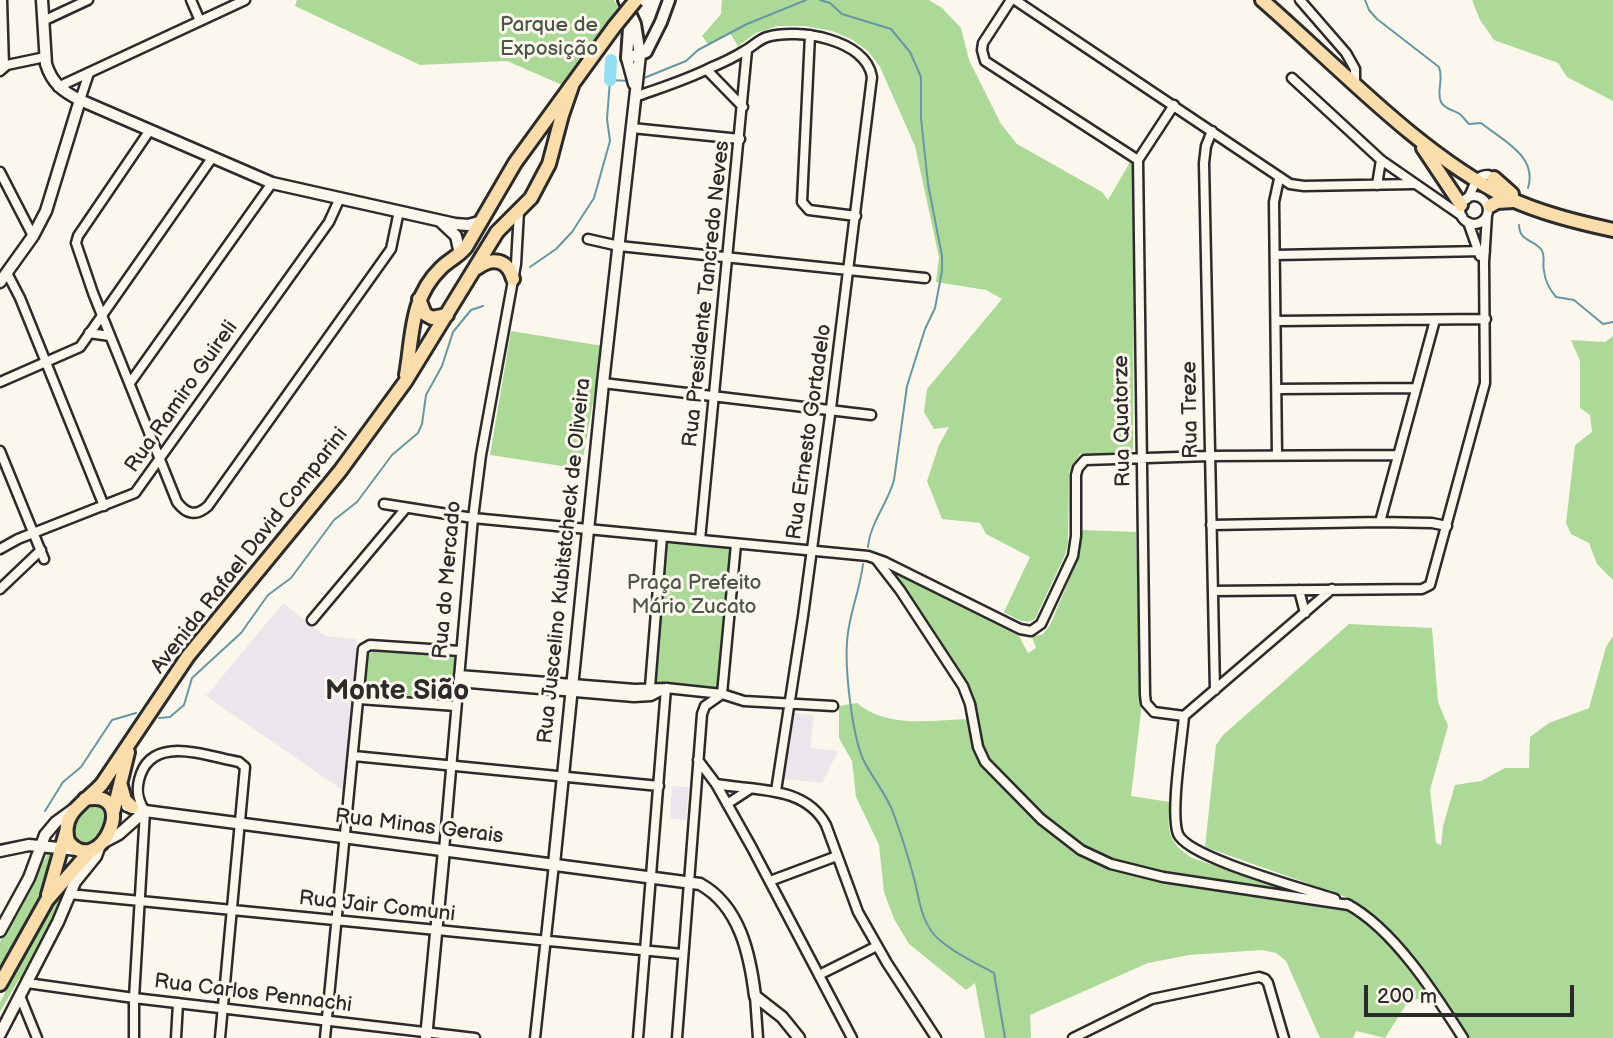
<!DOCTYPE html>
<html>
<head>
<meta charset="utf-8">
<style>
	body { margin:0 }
	#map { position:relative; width:1613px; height:1038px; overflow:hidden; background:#fbf7ec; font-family:"Balsamiq Sans",sans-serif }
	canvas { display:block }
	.scale { position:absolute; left:1364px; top:985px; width:210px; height:32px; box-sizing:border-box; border:4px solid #2b2b2b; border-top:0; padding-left:9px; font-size:21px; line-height:24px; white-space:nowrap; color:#2b2b2b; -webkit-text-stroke:5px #fbf7ec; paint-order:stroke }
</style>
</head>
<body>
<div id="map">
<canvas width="1613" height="1038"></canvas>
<div class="scale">200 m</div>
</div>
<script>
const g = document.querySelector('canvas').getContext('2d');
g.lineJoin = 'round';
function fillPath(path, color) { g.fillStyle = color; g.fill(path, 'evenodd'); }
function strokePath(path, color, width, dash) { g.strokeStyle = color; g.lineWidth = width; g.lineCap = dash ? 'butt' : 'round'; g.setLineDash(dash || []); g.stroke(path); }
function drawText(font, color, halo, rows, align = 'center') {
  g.font = font + ' "Balsamiq Sans",sans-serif'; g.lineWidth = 6; g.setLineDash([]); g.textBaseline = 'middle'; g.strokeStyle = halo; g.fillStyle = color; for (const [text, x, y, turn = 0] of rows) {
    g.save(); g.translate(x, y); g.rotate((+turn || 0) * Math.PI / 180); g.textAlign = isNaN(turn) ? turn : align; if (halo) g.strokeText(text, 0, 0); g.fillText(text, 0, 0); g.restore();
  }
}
fillPath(new Path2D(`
	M283,603L325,636L357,639L344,791L206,696Z
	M793,713L814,715L810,748L838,751L822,783L784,779Z
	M672,786L689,787L686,820L670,818Z`), '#ede5ec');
fillPath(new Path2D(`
	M297,0H614L619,8L562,85L507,61L420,65L295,6Z
	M722,0H929L942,8L961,28L969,60L1001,124L1017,144L1102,192L1108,200L1130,162L1134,167L1133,448L1132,452L1080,454L1069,472L1068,543L1065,555L1035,619C1025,626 1013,617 1004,612L1030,557L986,534L980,523L942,519L927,481L939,445L949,427L934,429L924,412L927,389L1002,299L986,290L936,282L939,257L915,146L880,67L868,51L851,39L832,31L805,26H778L756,33L738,46L730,33L708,44L702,36L721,14Z
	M1472,0H1613V101L1567,77L1558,63L1494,40L1480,20Z
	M511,331L603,346L581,469L490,455Z
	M1613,336V580L1597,564L1589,543L1571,534L1566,523L1575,445L1592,432L1590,415L1580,408V361L1571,340L1605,342Z
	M1082,530L1136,532L1141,712L1131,796L1170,802C1167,831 1167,841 1192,858L1312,897L1261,891L1152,871L1098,853L1076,840L1027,800L999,771L985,752L975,702L962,674L890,571L1019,636L1028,653L1036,648L1032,637L1043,634L1050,625L1080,554Z
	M670,543L727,547L731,552L718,686L715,689L658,684L655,681L666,546Z
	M1349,624L1432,628L1438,702L1448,726L1430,790L1436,843L1441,845L1443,826L1455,785L1481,781L1505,768H1529L1530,737L1549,723L1589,708L1606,647L1613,636V1038H1470C1440,990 1398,923 1346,897L1205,847L1216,745L1223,735Z
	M378,648L455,654L451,704L364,696L368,655Z
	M857,703C888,729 932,720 970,719L975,751L981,763L993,777L1044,827L1091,859L1114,869L1144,877L1285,900L1341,906L1358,915L1373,927L1399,956L1429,998L1409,1000L1385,1038L1356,1031L1353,1038H1320L1286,961L1276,953L1262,950L1189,955L1148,963L1030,1015L1031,1038H985L975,983L966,990L909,944L894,919L884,892L879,845L856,797L852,761L839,738V706Z
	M87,804L105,805C111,824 103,839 84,847L72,839V821Z
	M48,853L54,856L46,882L0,973V942Z
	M72,877L64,891L54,922L24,978L19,979L0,1012V1002L57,897Z`), '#add998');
strokePath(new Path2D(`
	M820,0L830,3L842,14L891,29L910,52L921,77V118L928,184L942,256V271L935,308L925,329L907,386L894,480C888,503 870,523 868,547
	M1365,0L1369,10L1377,19L1439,67C1444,80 1436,92 1441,102C1445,110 1455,110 1461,115C1464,118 1466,121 1469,124L1481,123C1502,140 1538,156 1528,188
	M644,78L686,61L698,50L747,24L806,0
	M1519,225C1520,242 1531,238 1541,249C1546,256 1542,263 1544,271C1545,280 1550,290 1556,297L1574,300L1603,324L1613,322
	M530,267L556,249L572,232L594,198L610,141L607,119L610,80L630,81
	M863,564C860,591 848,616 847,643C845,670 852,734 863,759C872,778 887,794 894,815C902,837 909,859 915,882C919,899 921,917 932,932C944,948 976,963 994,973L1005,1038
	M159,718L170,717L184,705L192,678L241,633L268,595L291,578L334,520L357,502L392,455L418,433L422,424L426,395L442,366L453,332L471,310L483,306
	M45,811L63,782L81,767L112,720L136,713`), '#6996a3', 2);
strokePath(new Path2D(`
	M610,80L611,60`), '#92def3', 12);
const minor = new Path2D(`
	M2,0L4,67
	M191,0L200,21
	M1011,0L983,43L982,50L985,61L1138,160
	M1015,0L1290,184L1304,186L1413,184
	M1300,0L1346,53L1355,69V83
	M43,21L88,0
	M810,35L802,202L809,210L856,216
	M707,70L743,107
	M0,71L7,65L45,57
	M1292,78L1381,160L1462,216
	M58,87L245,0
	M635,97C660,88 686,80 710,68C722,63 733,58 744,51C752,47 758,40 767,37C798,28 866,39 872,77L831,408L803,616L776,791
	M80,100L89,73
	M1174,105L1138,160L1145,695L1146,703L1154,712L1184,716
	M632,128L740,139
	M150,130L78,236L76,243L93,293L177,502C186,514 196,517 208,506L391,249L399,211
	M1212,131L1206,146L1204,163L1215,690
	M0,172L33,236
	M1377,185L1381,160
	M1460 210a14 14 0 1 1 28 0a14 14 0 1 1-28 0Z
	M1467,199C1475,189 1473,175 1488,175L1496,181
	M1468,222L1480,256
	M588,239L619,246L925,278
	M1275,255L1485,251
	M7,273L20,298L104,506
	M1277,321L1486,319
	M89,333L110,336
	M0,382L80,347L212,158
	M130,383L272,183
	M603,383L871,415
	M1277,389L1415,388
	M0,451L44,559
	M1277,455L1274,202L1279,179
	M384,504L473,518L868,556L885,562L1020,629L1031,631L1041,624L1073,556L1076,536V475L1078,468L1085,460L1209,456L1397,455
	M1380,522L1435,320
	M1211,525L1380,522L1432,523L1447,526
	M700,540L747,50
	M0,549L18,539L135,493L329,222L339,200
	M876,559L900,590L963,686L970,704L978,747L985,762L1041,819L1081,850L1111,864L1163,877L1349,905
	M0,589L41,550
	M1299,590L1305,613
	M1213,591L1422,589L1430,585L1485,383L1484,262L1487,215
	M312,620L406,508
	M459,675L635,689L666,688L722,694L744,701L833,706
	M458,682L634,697L651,696L666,688
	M650,687L662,537
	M722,694L736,544
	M359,699L456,706
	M1184,716C1182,741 1170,813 1178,834C1188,858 1306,889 1335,899
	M1184,716L1332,589
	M354,756L659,786
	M698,760L716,784L752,848L852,1038
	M716,784C754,791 805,785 826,825L858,912L887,963L936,1038
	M727,804L750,789
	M444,850L473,518L481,455L516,264L519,211
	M770,881L837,856
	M69,894L682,954
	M1347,904C1394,929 1435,994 1463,1038
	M819,975L877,946
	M27,983L134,998L475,1038
	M20,996L37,1038
	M755,996L758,1038
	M134,1038V998L145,811C138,801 136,792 139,780C150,733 205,756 239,762L245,767L220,1038
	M176,1038L178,1003
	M325,1038L363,649L370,645L460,651
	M535,1038L554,864
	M638,1038L666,688
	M677,1038L702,714L705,706L722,694
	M1073,1038L1152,999L1259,977L1265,979L1268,983L1284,1038`);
const tertiary = new Path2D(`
	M42,0L46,64C52,83 62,91 80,100L272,183L455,224L468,225L479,222
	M627,58L634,84
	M440,221L456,236L460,254
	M0,282L33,236L46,211L80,100
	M127,806L145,811L700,884C740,906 750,955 755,996L782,1017L799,1038
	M102,843L119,834L145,811
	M0,851L29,845L78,850
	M554,864L603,383L640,55
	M0,931L29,878L45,835L56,822L74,809
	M0,1034L58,922L75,882L96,856L100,845
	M426,1038L444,850`);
const secondary = new Path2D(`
	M624,0L635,24L640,55
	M630,13L627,58L646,52L661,22L669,0`);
const primary = new Path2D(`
	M1262,0C1337,65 1418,153 1506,197C1540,213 1577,222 1613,230
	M1423,148L1461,205
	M1494,178L1512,194
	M1490,206L1497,202L1513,201
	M477,268C493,256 508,260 513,279
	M419,299L425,314L432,318L447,315
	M406,375C413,335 410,298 441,268C449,260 459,256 466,247L515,163L614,27
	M121,786L125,800L132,807
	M85,799C142,787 99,882 68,841C60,812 86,802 102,784L188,656L340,471L405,382L497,232L531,198L549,164L562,115L572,86
	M113,813L128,752
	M48,895L66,832
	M0,984L47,900L90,851`);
strokePath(minor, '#2b2b2b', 13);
strokePath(tertiary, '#2b2b2b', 15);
strokePath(secondary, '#2b2b2b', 16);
strokePath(primary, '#2b2b2b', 18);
strokePath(minor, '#fbf7ec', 8);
strokePath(tertiary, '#fbf7ec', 10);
strokePath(secondary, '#fbf7ec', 10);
strokePath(primary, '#fbddab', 12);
const primaryBridge = new Path2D(`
	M614,27L636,0`);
strokePath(primaryBridge, '#2b2b2b', 18, []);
strokePath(primaryBridge, '#fbddab', 12);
drawText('21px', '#4c5646', '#fbf7ec', [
	["Parque de",549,26],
	["Exposição",549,50],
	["Praça Prefeito",694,584],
	["Mário Zucato",694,608]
]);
drawText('21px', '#2b2b2b', '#fbf7ec', [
	["Rua Presidente Tancredo Neves",707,294,-84],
	["Rua Ramiro Guireli",182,397,-55],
	["Rua Treze",1191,410,-91],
	["Rua Quatorze",1123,421,-91],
	["Rua Ernesto Gortadelo",810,432,-82],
	["Avenida Rafael David Comparini",250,551,-52],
	["Rua Juscelino Kubitstcheck de Oliveira",565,561,-84],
	["Rua do Mercado",448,580,-85],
	["Rua Minas Gerais",419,827,7],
	["Rua Jair Comuni",377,907,6],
	["Rua Carlos Pennachi",253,994,7]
]);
drawText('bold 28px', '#2b2b2b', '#fbf7ec', [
	["Monte Sião",397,692]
]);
</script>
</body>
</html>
